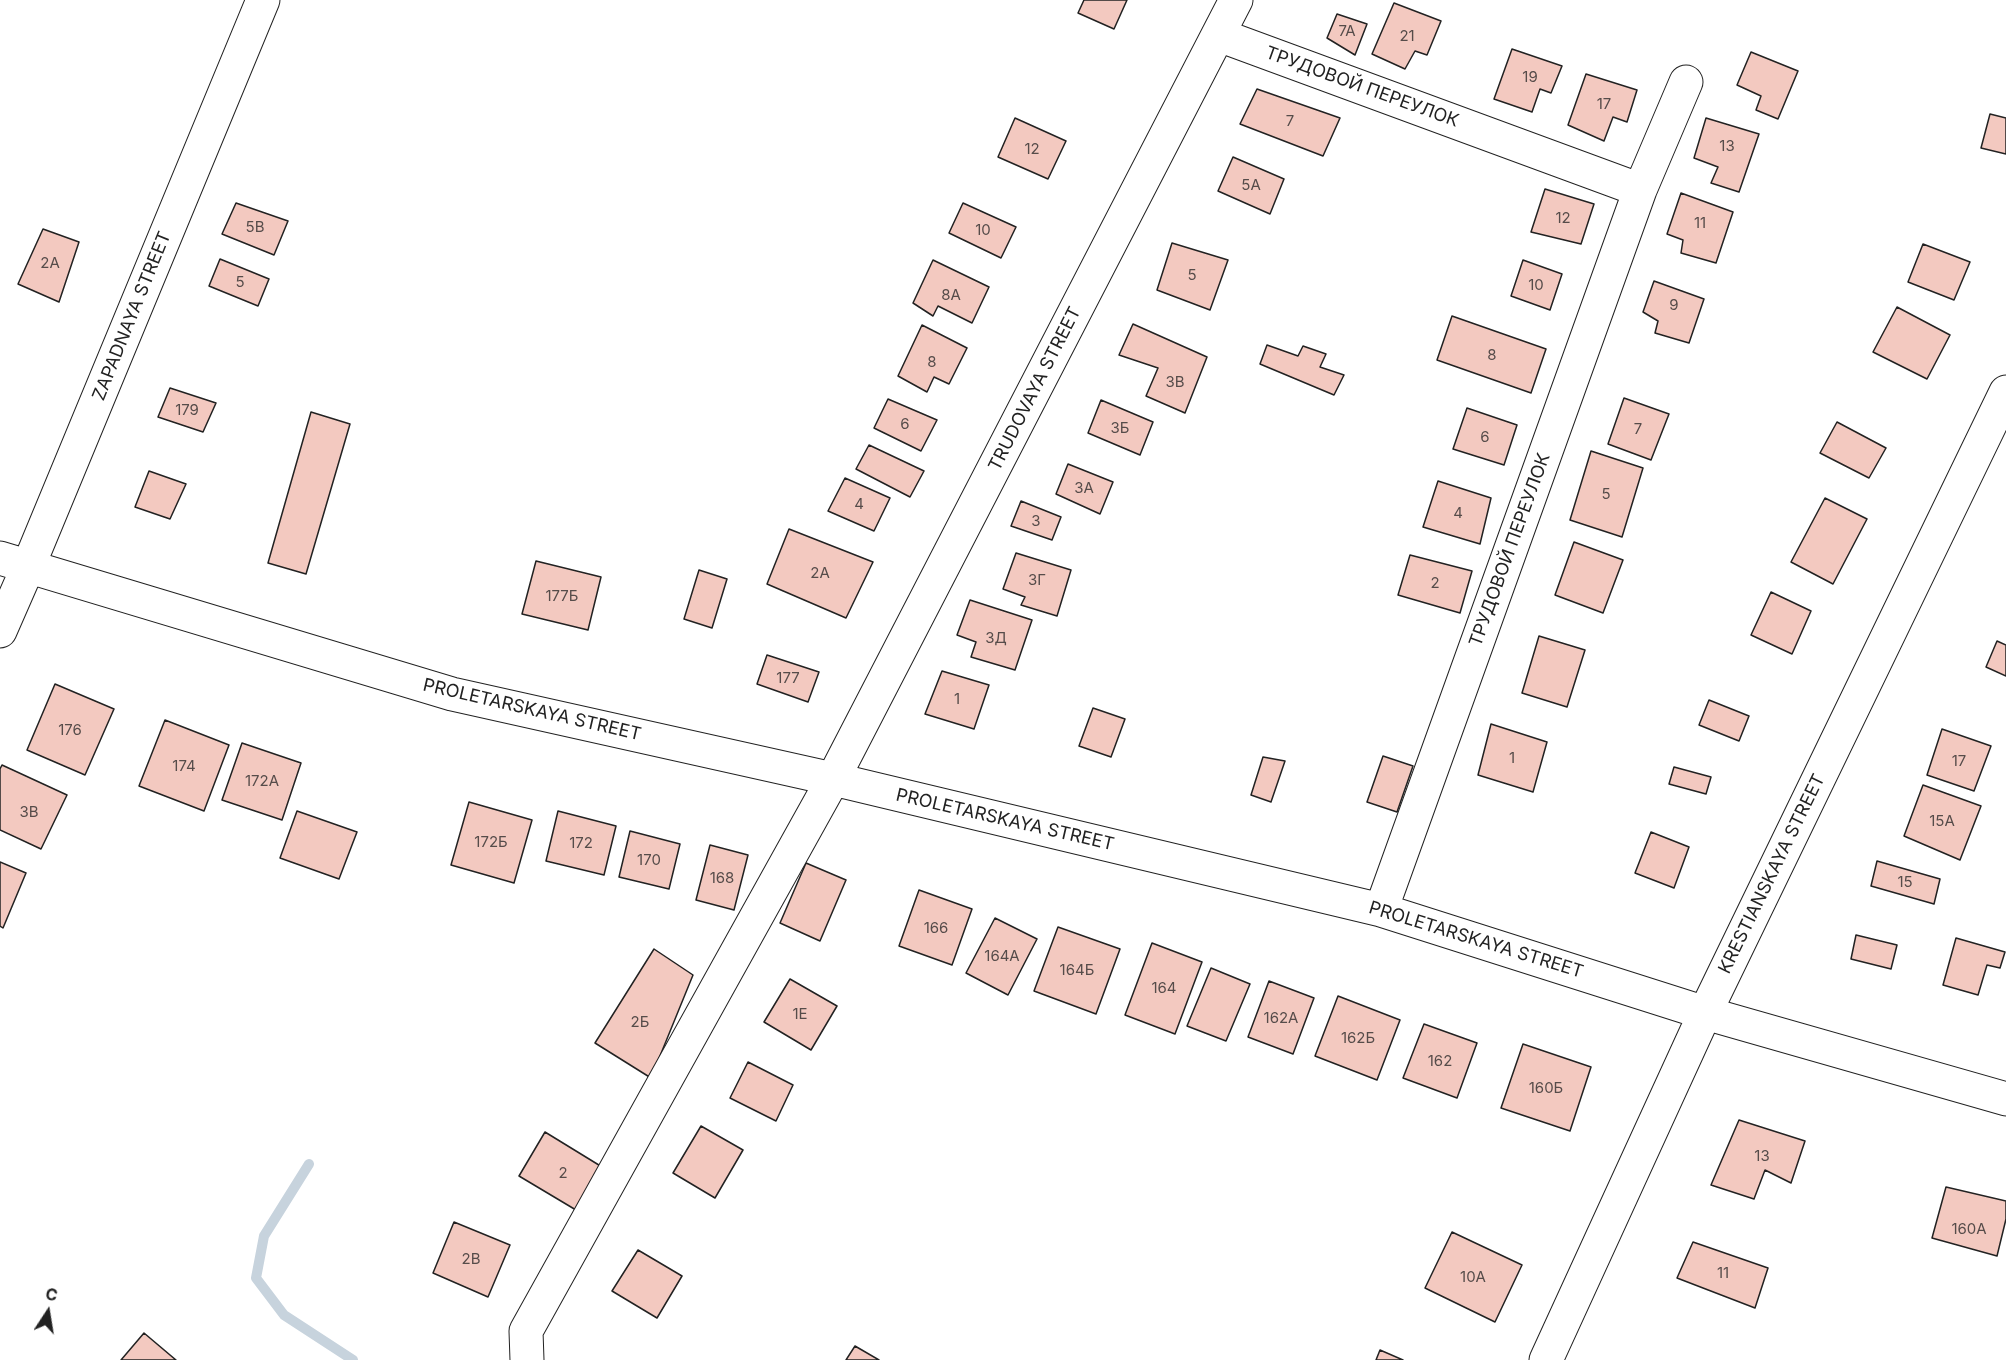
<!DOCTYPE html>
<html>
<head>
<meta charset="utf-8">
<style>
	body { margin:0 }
	#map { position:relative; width:2006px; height:1360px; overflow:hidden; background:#fff; font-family:Inter,sans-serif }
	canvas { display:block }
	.north { position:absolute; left:18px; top:1282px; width:60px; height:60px; -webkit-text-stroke:4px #fff; paint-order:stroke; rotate:12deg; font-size:16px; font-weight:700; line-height:24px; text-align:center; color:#222 }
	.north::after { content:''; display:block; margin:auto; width:21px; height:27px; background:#222; clip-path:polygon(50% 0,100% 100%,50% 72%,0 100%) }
</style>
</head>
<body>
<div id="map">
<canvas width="2006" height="1360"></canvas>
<div class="north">С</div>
</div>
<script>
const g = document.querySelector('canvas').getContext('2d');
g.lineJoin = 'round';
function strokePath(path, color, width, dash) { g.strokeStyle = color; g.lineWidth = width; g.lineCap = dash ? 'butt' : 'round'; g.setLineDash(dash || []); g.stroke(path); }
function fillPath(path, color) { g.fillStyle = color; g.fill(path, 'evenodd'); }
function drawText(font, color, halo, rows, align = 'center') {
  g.font = font + ' Inter,sans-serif'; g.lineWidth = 4.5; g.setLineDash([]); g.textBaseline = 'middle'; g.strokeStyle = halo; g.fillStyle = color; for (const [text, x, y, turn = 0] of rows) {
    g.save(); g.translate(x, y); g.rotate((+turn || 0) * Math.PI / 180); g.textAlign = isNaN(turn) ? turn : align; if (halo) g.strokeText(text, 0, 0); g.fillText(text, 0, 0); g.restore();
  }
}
strokePath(new Path2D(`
	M309,1164L264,1236L256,1278L284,1315L353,1360`), '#c7d3dd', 10);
const building = new Path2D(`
	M1084,0H1127L1114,29L1078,13Z
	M1394,3L1441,21L1427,55L1415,51L1405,69L1372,54Z
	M1337,14L1367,24L1355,55L1327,38Z
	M1512,49L1562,66L1551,93L1540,89L1532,112L1494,99Z
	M1751,52L1798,71L1778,119L1756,110L1761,96L1737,85Z
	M1586,74L1637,90L1627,122L1613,117L1604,141L1568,125Z
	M1257,89L1340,118L1323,156L1240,124Z
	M1990,114L2006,118V154L1981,148Z
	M1015,118L1066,141L1048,179L998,157Z
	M1706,118L1759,134L1739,192L1711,183L1718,167L1694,158Z
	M1233,157L1284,179L1270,214L1218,191Z
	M1545,189L1594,204L1581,244L1531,232Z
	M1681,193L1733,212L1716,263L1681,253L1683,240L1667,234Z
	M236,203L288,221L274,255L222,234Z
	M963,203L1016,227L1001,258L949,233Z
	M43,229L79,242L59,302L18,284Z
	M1172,243L1228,260L1210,310L1157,290Z
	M1923,244L1970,262L1954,300L1908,282Z
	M220,259L269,279L258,306L209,286Z
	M933,260L989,287L972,323L938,306L933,316L913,303Z
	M1523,260L1562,274L1550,310L1511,296Z
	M1654,281L1704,299L1689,343L1655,333L1658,321L1643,312Z
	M1897,307L1950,335L1927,379L1873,352Z
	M1452,316L1546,349L1531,393L1437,360Z
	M1133,324L1207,357L1185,413L1146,396L1158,368L1119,355Z
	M922,325L967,348L949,384L934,377L927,392L898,376Z
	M1267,345L1298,356L1303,346L1326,354L1320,367L1344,375L1334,395L1260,364Z
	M170,388L216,403L203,432L158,417Z
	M1624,398L1669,414L1651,460L1608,444Z
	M888,399L937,420L921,451L874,428Z
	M1101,400L1153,422L1140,455L1088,433Z
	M1467,408L1517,425L1504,465L1453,449Z
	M311,412L350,424L306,574L268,563Z
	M1837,422L1886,448L1869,478L1820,453Z
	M869,445L924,471L910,497L856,469Z
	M1591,451L1643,468L1622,537L1570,520Z
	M1068,464L1113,482L1100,514L1056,494Z
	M149,471L186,484L170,519L135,507Z
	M845,478L890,498L874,531L828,511Z
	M1438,481L1491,498L1480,544L1423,527Z
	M1825,498L1867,519L1833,584L1791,562Z
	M1021,501L1061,517L1052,540L1011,526Z
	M789,529L873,562L846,618L767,584Z
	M1574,542L1623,560L1603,613L1555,595Z
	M1016,553L1071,570L1057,616L1021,605L1025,597L1003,589Z
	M1410,555L1472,571L1460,613L1398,595Z
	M536,561L601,577L588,630L522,614Z
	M699,570L727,579L712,628L684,619Z
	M1771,592L1811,611L1792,654L1751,635Z
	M970,600L1032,620L1015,670L971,657L976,642L957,635Z
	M1539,636L1585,650L1567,707L1522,693Z
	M1997,641L2006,645V676L1986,667Z
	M767,655L819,672L808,702L757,684Z
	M942,671L989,685L974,729L925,714Z
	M55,684L114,709L85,775L27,750Z
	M1709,700L1749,716L1739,741L1699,725Z
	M1093,708L1125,719L1111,757L1079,746Z
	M165,720L229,745L204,811L139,786Z
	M1491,724L1547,742L1533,792L1478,775Z
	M1942,729L1991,746L1974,791L1927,775Z
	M242,743L301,763L282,820L222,800Z
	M1383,756L1413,766L1397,812L1367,802Z
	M1263,757L1285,761L1271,802L1251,795Z
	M2,765L67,795L41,849L0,830V769Z
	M1674,767L1711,777L1706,794L1669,784Z
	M1923,785L1981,806L1960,860L1904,836Z
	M469,802L532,820L514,883L451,865Z
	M297,811L357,832L339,879L280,858Z
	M558,811L616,826L604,875L546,861Z
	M630,831L680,844L669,889L619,877Z
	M1651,832L1689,847L1674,888L1635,873Z
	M710,845L748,855L734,910L696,900Z
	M1877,861L1940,879L1934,904L1871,886Z
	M0,862L26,873L3,928L0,926Z
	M806,863L846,880L820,941L780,923Z
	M919,890L972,909L952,965L899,946Z
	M995,918L1037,939L1008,995L966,973Z
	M1058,927L1120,949L1096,1014L1034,991Z
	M1856,935L1897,945L1891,969L1851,959Z
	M1956,938L2005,952L2000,968L1987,965L1978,995L1943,985Z
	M1152,943L1202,962L1175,1034L1125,1015Z
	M654,949L693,975L651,1078L595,1043Z
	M1211,968L1250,984L1226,1041L1187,1026Z
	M790,979L837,1006L811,1050L764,1022Z
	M1269,981L1314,998L1293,1054L1248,1037Z
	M1338,996L1400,1020L1377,1080L1315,1056Z
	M1424,1024L1477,1043L1457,1098L1403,1078Z
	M1523,1044L1591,1067L1570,1131L1501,1108Z
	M748,1062L793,1085L776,1121L730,1098Z
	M1739,1120L1805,1141L1791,1183L1765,1170L1754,1199L1711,1185Z
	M701,1126L743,1150L715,1198L673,1173Z
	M545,1132L607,1170L581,1213L519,1176Z
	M1946,1187L2006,1201V1219L1997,1256L1932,1238Z
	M454,1222L510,1245L488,1297L433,1273Z
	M1452,1232L1522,1265L1495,1322L1425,1288Z
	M1693,1242L1768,1268L1755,1308L1677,1278Z
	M638,1250L682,1276L657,1318L612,1291Z
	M144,1333L176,1360H121Z
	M855,1346L879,1360H846Z
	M1380,1350L1403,1360H1376Z`);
fillPath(building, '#f3c9c0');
strokePath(building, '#222', 1.5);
const minor = new Path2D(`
	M1219,35L1640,190L1381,910
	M1640,190L1686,82
	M0,558L452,694L833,779L1381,910L1705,1013L2006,1099
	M0,631L28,567L263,0
	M527,1360L526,1331L833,779L1236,0
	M1546,1360L1705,1013L2006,392`);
strokePath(minor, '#222', 35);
strokePath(minor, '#fff', 33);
drawText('15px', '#564c4a', null, [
	["7А",1347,31],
	["21",1407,36],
	["19",1530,77],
	["17",1604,104],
	["7",1290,121],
	["13",1727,146],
	["12",1032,149],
	["5А",1251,185],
	["12",1563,218],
	["11",1700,223],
	["5В",255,227],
	["10",983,230],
	["2А",50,263],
	["5",1192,275],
	["5",240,282],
	["10",1536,285],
	["8А",951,295],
	["9",1674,305],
	["8",1492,355],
	["8",932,362],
	["3В",1175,382],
	["179",187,410],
	["6",905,424],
	["3Б",1120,428],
	["7",1638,429],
	["6",1485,437],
	["3А",1084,488],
	["5",1606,494],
	["4",859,504],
	["4",1458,513],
	["3",1036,521],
	["2А",820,573],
	["3Г",1037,580],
	["2",1435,583],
	["177Б",562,596],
	["3Д",996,638],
	["177",788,678],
	["1",957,699],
	["176",70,730],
	["1",1512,758],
	["17",1959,761],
	["174",184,766],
	["172А",262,781],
	["3В",29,812],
	["15А",1942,821],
	["172Б",491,842],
	["172",581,843],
	["170",649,860],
	["168",722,878],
	["15",1905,882],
	["166",936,928],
	["164А",1002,956],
	["164Б",1077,970],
	["164",1164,988],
	["1Е",800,1014],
	["162А",1281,1018],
	["2Б",640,1022],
	["162Б",1358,1038],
	["162",1440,1061],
	["160Б",1546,1088],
	["13",1762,1156],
	["2",563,1173],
	["160А",1969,1229],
	["2В",471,1259],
	["11",1723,1273],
	["10А",1473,1277]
]);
drawText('18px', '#222', '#fff', [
	["ТРУДОВОЙ ПЕРЕУЛОК",1362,87,20],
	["ZAPADNAYA STREET",132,316,-68],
	["TRUDOVAYA STREET",1035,389,-63],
	["ТРУДОВОЙ ПЕРЕУЛОК",1510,550,-70],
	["PROLETARSKAYA STREET",532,710,13],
	["PROLETARSKAYA STREET",1005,820,13],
	["KRESTIANSKAYA STREET",1772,874,-64],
	["PROLETARSKAYA STREET",1476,940,17]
]);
</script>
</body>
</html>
